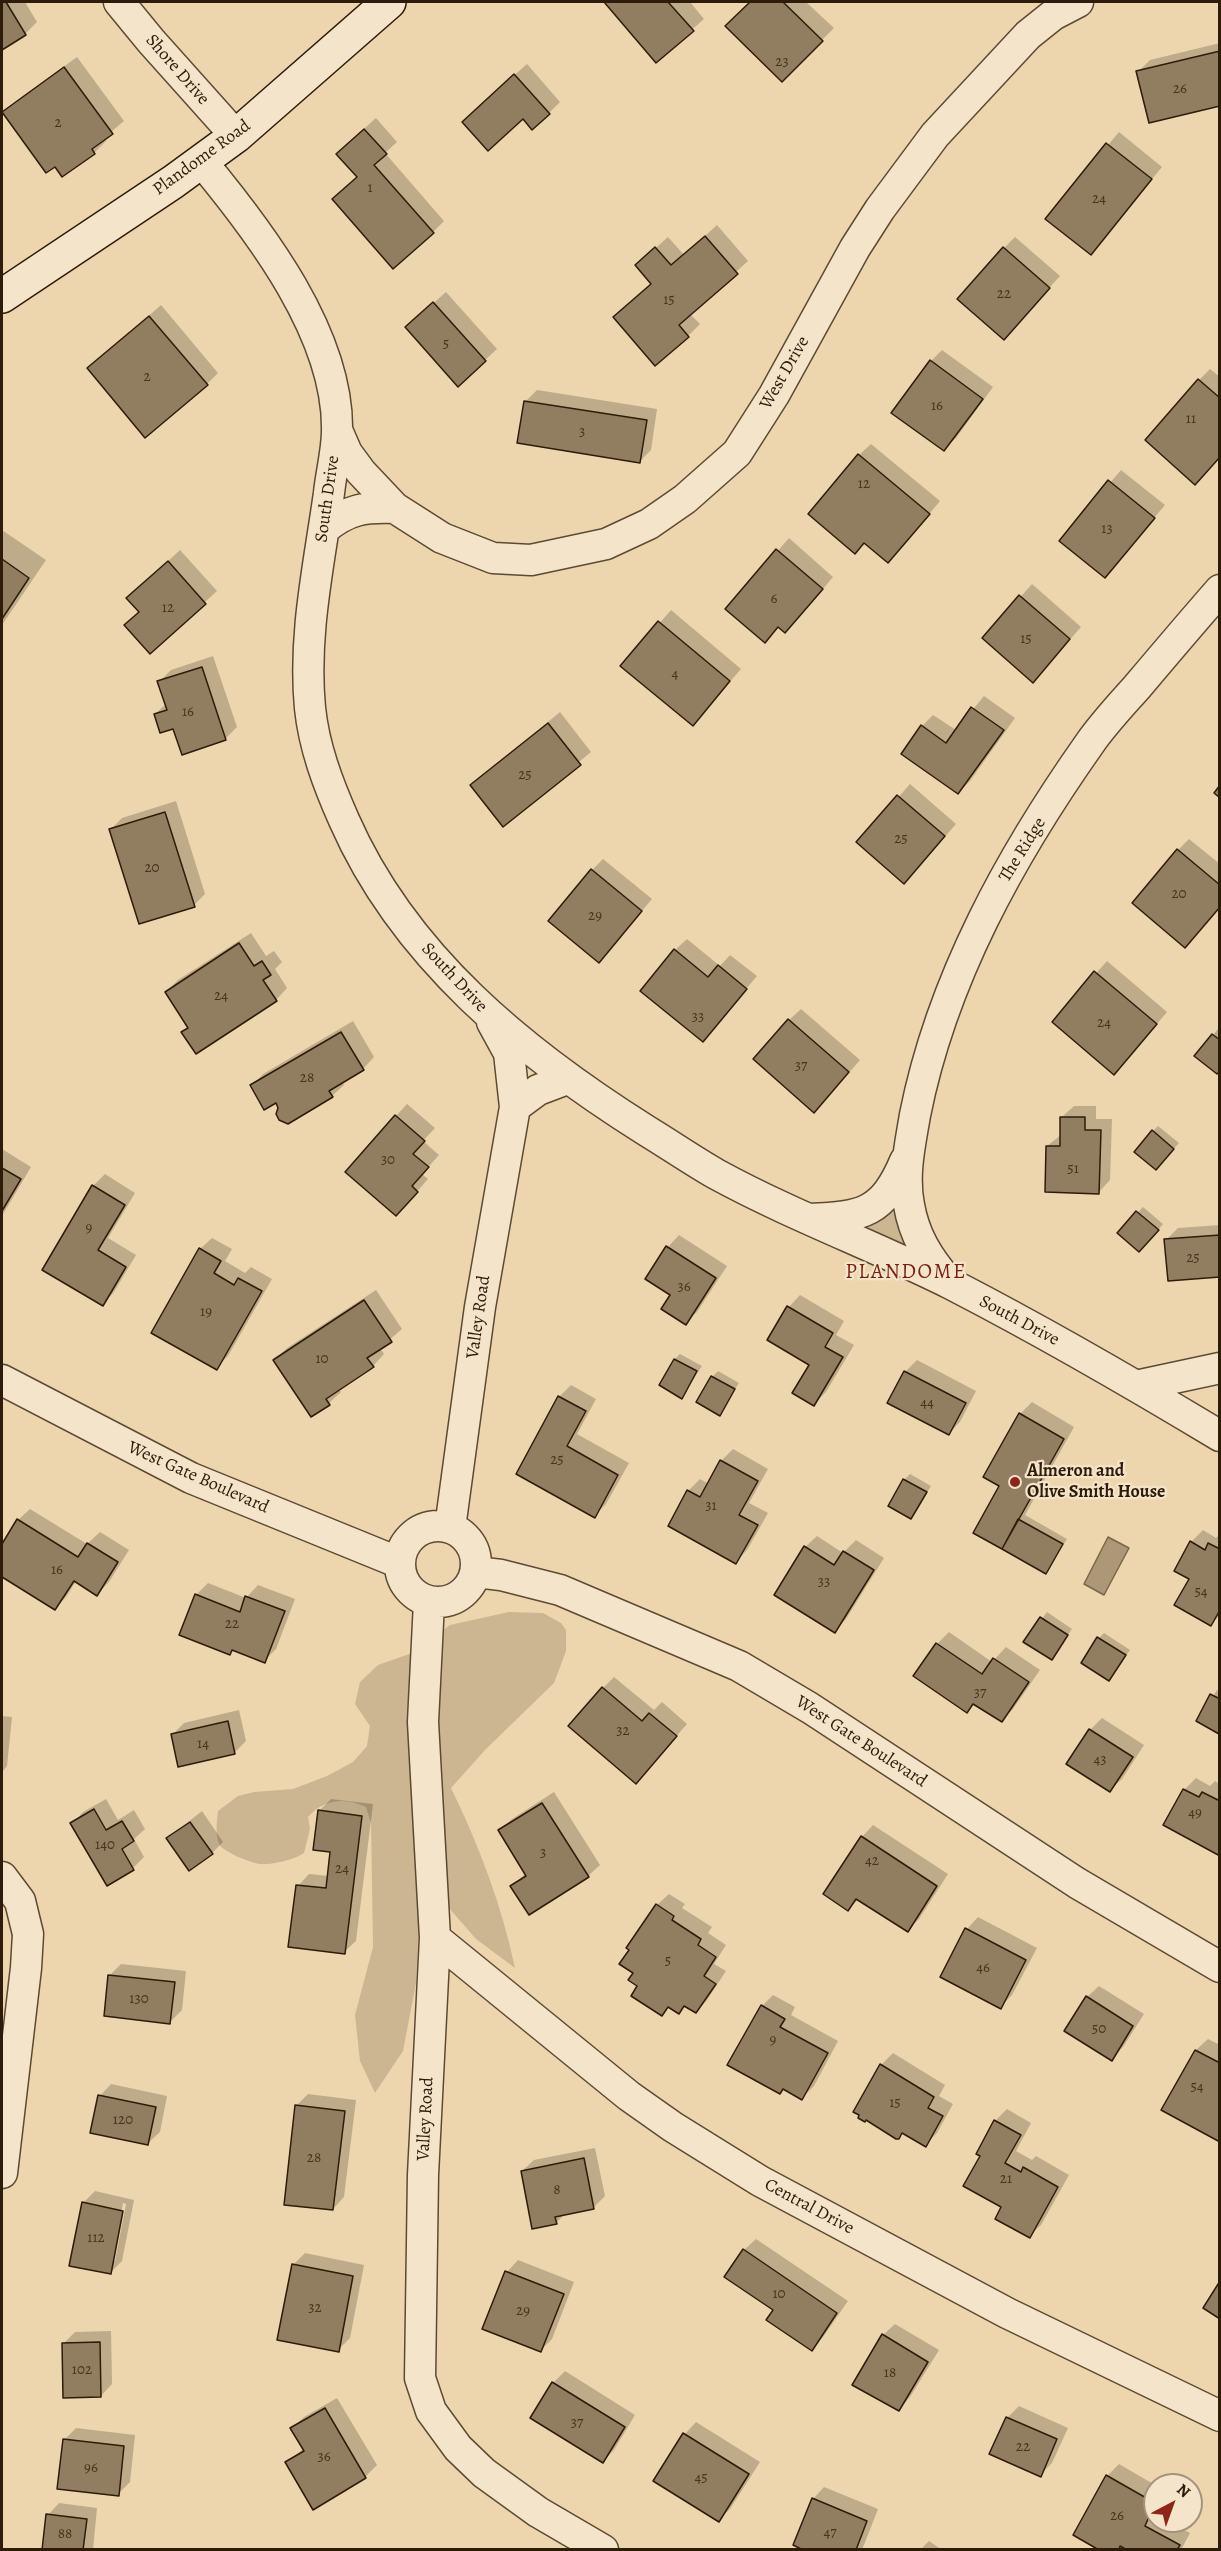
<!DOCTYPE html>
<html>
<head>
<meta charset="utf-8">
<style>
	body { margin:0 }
	#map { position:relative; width:1221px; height:2551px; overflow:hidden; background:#edd6ad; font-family:Alegreya,serif }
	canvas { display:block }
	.frame { position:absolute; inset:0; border:3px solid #2d1c0a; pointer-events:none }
	.north { position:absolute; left:1143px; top:2473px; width:60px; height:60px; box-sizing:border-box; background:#f3e4ca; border:2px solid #a4947d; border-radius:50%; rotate:41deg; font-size:16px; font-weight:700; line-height:24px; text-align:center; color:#2d1c0a }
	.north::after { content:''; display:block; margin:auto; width:21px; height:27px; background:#8f2418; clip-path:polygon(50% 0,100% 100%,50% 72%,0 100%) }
</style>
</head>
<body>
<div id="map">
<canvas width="1221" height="2551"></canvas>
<div class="frame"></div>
<div class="north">N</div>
</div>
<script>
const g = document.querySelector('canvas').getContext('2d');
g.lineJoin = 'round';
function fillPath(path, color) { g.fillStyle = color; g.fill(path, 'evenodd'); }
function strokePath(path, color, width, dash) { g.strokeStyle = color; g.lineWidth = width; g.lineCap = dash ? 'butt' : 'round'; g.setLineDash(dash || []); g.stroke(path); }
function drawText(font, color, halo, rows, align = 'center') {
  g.font = font + ' Alegreya,serif'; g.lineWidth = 4.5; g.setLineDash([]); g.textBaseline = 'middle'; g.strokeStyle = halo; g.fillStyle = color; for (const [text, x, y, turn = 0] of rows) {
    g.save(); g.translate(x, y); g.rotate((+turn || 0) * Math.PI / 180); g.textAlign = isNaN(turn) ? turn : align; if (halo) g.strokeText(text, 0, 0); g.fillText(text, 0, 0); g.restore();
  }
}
fillPath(new Path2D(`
	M893,1212L896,1213L906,1243L903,1245L865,1226Z
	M509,1612L543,1613L561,1623L566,1630V1651L554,1683L485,1750L451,1788C479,1845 502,1906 515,1968L476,1939L442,1900L419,1930L416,1983L403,2051L375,2093L360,2061L355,2015L373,1947L371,1823L366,1807C345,1797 324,1799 308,1817L310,1829L304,1853C294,1860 272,1865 260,1864C251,1863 223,1852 219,1844C215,1834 217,1821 218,1811L238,1796L254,1792L293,1789L327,1776L353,1762L367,1746L370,1726L355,1704L360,1682L378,1665L412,1653L450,1625Z`), '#ccb691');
const water = new Path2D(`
	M1108,1537L1129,1548L1104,1595L1084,1584Z`);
fillPath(water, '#ac9776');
strokePath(water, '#79664b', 1.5);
fillPath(new Path2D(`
	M2,2H25L37,22L26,33L2,48Z
	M606,2H690L704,19L656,61Z
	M752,2H806L834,28L782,80L727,26Z
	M1220,43V105L1138,72L1150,60Z
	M77,57L124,121L104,138L106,141L94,153L63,175L4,112L16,101Z
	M527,64L560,102L549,113L523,117L475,110Z
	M376,118L397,142L385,153L444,221L433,232L358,177L349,142Z
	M1119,132L1162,167L1091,253L1047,218Z
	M717,225L748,261L690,314L700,324L688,336L626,306L652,283L649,254L668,237L684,255Z
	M1015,237L1060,276L1004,338V248Z
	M446,292L497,349L458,385L419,316Z
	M161,305L218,373L207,384L89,368Z
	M942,350L993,387L956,438L944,449L931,361Z
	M1210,369L1220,377V457L1199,380Z
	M537,390L657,409L651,450L640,461L525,402Z
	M871,444L940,501L900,549L865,542L855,552L859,455Z
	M1121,470L1165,505L1105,576L1061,540Z
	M2,530L46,560L2,625Z
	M789,538L833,577L797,620L785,631L779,626L727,609Z
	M180,550L217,591L150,652L140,612L128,598Z
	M1032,584L1081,627L1044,669L984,638Z
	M671,610L741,669L693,724L622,666Z
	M213,656L237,727L225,739L174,727L155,714L166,704L159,682L171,670Z
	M984,696L1015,718L970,781L958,793L922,726L933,715L956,730Z
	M560,712L591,752L503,825L472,785Z
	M910,784L956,824L916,870L859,842Z
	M176,801L205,894L194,905L111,829L122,818Z
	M1189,839L1220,864V907L1185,946L1178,850Z
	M603,859L652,899L599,961L592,870Z
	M251,933L266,956L274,951L282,962L275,969L287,988L276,1000L183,1032L189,1027L166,992L178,980Z
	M687,939L720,966L730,955L757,976L703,1040L675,950Z
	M1107,961L1167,1012L1126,1061L1054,1021Z
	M801,1009L860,1060L826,1099L789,1020Z
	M353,1021L374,1057L363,1069L342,1081L344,1085L332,1096L280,1108L276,1101L252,1086L263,1074Z
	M1218,1029L1220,1030V1069L1213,1035Z
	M407,1104L435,1128L423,1141L439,1155L422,1174L428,1179L407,1203L396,1116Z
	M1074,1106H1096V1119H1112L1110,1180L1099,1192L1047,1146L1061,1135L1062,1117Z
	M1158,1126L1179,1143L1161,1163L1153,1131Z
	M2,1149L31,1167L2,1216Z
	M105,1174L135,1193L108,1238L136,1255L114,1292L103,1304L44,1269L93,1186Z
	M1143,1207L1163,1224L1145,1245L1119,1233Z
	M1220,1225V1276L1166,1240L1178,1228Z
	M679,1235L727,1266L697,1312L685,1323L672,1294L647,1279L668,1247Z
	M212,1238L232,1249L225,1261L245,1273L251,1267L272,1279L228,1356L216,1368L200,1249Z
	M376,1290L402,1329L380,1348L384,1354L373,1366L338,1389L341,1392L329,1403L312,1415L275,1360L287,1348Z
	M800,1295L844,1321L836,1335L854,1345L826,1392L814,1404L811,1364L789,1307Z
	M680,1354L702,1366L682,1397L675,1359Z
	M917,1360L976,1391L960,1422L949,1433L905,1372Z
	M718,1371L739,1383L719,1414L712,1377Z
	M571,1385L596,1399L577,1434L629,1463L606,1504L594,1516L518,1473L559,1397Z
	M1032,1402L1074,1427L1025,1515L1067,1539L1046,1572L1001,1486L1020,1414Z
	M733,1449L768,1469L749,1503L768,1513L747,1550L736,1562L688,1491L700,1479L709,1484L721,1461Z
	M910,1474L931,1486L911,1517L904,1480Z
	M30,1509L87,1544L100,1532L129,1550L109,1582L97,1594L76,1581L66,1597L55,1608L2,1575V1547L18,1520Z
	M1203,1530L1216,1538L1220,1534V1615L1211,1624L1191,1578V1542Z
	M817,1536L843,1553L856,1540L884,1558L846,1619L834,1631L805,1547Z
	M208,1583L246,1598L258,1585L295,1599L276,1649L264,1661L234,1649L230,1653L196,1595Z
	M1047,1612L1072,1629L1051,1659L1025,1642Z
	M949,1632L992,1662L1006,1647L1040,1670L1013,1709L1001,1721L975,1703L966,1711L915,1676L937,1644Z
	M1104,1633L1130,1650L1109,1679L1099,1638Z
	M614,1677L654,1710L662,1702L687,1724L647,1770L603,1688Z
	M1217,1690L1220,1691L1219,1732L1198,1720Z
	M239,1710L246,1741L235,1752L172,1735L184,1723Z
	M2,1716L12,1717L7,1766L2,1772Z
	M1102,1718L1144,1745L1122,1779L1110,1790L1068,1763L1090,1730Z
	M1196,1778L1210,1786L1215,1781L1220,1784V1854L1165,1824L1184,1790Z
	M554,1792L600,1865L588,1876L512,1886L526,1873L500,1830L512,1819Z
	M106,1799L118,1820L134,1810L145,1829L134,1839L144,1857L133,1868L72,1824L83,1812Z
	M331,1799L373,1804L356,1941L344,1952L298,1886L309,1874L329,1876L332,1851L320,1810Z
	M202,1811L223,1842L212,1853L168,1838Z
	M873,1825L948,1874L919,1919L907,1930L859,1899L848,1909L862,1837Z
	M669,1894L685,1904L682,1908L712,1927L708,1933L726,1945L714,1964L726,1971L707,2000L696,2012L686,2005L679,2012L669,2007L662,2014L639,1986L635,1973L657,1905Z
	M978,1917L1037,1948L1012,1995L1000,2007L942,1976L967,1929Z
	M121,1964L186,1971L182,2010L170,2022L110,1975Z
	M1099,1986L1144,2014L1123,2047L1111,2059L1087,1997Z
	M773,1995L795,2007L791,2015L838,2041L814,2086L802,2098L762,2006Z
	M1208,2039L1220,2045V2141L1163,2110L1196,2050Z
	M893,2053L945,2085L939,2096L953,2104L937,2133L925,2145L903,2133L899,2137L881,2065Z
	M111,2084L167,2096L160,2132L148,2143L100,2096Z
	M308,2094L356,2100L344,2197L333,2209L296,2106Z
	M1007,2109L1031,2123L1016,2151L1032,2160L1036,2156L1069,2175L1041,2225L1029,2236L1003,2206L982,2155L995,2121Z
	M595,2148L605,2196L594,2207L566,2213L556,2223L522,2171L534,2160Z
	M95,2191L134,2200L122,2261L110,2273L83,2203ZM123,2203L126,2204L115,2261H112Z
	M756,2239L848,2301L823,2337L812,2349L775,2310L744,2250Z
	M305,2253L364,2265L350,2338L338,2350L293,2265Z
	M518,2260L574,2282L552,2339L541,2350L507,2272Z
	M895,2324L939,2350L910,2397L899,2409L883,2335Z
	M111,2331L112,2384L101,2396L63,2344L75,2332Z
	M565,2371L635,2415L614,2450L603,2461L553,2383Z
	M337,2398L377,2465L365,2477L314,2508L287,2463L304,2448L292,2428L304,2417Z
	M1019,2406L1068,2428L1052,2463L1040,2475L991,2454L1007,2418Z
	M696,2422L760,2462L730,2509L718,2520L655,2480L685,2434Z
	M76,2428L135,2435L130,2482L118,2494L64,2440Z
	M1119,2464L1155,2485V2521H1168L1190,2533L1181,2550H1130L1124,2546L1120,2550H1102L1107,2476Z
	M824,2487L878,2509L862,2550H807L813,2499Z
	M59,2503L97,2508L93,2550H44L48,2515Z
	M929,2541L942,2550H920Z`), '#0003');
const building = new Path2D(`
	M2,2H6L26,35L2,50Z
	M604,2H668L694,31L656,63Z
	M750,2H783L823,41L782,82L725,26Z
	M1220,51V106L1149,123L1136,71Z
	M64,67L113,134L92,149L95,154L62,177L55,167L46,173L2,112Z
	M514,74L550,114L532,130L523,119L488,151L462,122Z
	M364,129L387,154L374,165L434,233L393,269L332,199L357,177L336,154Z
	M1106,143L1152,179L1091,255L1045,219Z
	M705,236L738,274L679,325L689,337L655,366L613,317L651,284L635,265L655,247L671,265Z
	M1003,247L1050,288L1004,340L957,299Z
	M433,302L486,361L458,387L405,327Z
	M149,316L208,385L145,438L87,368Z
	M930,360L983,399L944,451L891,413Z
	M1198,379L1220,398V457L1195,485L1145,440Z
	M524,401L647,420L640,463L517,443Z
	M858,454L930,514L888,563L864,543L855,554L808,514Z
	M1108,480L1155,518L1105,578L1059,541Z
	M776,549L823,589L785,633L778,627L765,643L725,609Z
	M2,559L29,578L2,619Z
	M168,561L206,604L150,654L124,625L139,612L126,598Z
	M1019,595L1070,639L1033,683L982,638Z
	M658,621L730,681L693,726L620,666Z
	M202,667L226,740L182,755L173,729L160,733L154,714L167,710L157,681Z
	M971,707L1004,730L958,794L901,754L921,725L946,743Z
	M548,723L581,765L503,827L470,785Z
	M1220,785V798L1214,793Z
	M897,795L945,836L904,884L856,842Z
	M165,812L195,907L139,924L109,829Z
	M1177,849L1220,885V907L1185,948L1132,903Z
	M591,869L642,911L599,963L548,921Z
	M239,943L254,966L262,961L271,975L263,980L277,1001L196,1054L181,1032L188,1028L165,992Z
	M674,949L708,977L718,965L747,989L703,1042L640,991Z
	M1094,971L1157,1024L1114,1075L1052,1022Z
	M788,1019L849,1072L814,1113L753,1059Z
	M341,1032L364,1070L329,1091L333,1097L288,1124L279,1120L276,1114L278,1108L276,1103L264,1110L250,1085Z
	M1212,1034L1220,1040V1071L1217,1074L1194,1056Z
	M395,1115L425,1141L413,1154L429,1167L412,1186L418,1192L396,1216L345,1172Z
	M1060,1117H1085V1130H1101L1099,1194L1045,1192L1046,1146H1060Z
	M1152,1130L1174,1149L1156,1170L1134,1152Z
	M2,1168L21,1179L2,1211Z
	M92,1185L125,1205L98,1250L126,1267L103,1306L42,1270Z
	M1136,1211L1159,1230L1139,1252L1117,1233Z
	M1220,1235V1277L1168,1281L1164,1239Z
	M666,1246L716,1278L686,1325L661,1309L670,1295L645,1279Z
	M199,1248L221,1261L214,1273L234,1285L238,1278L262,1291L217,1370L151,1333Z
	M364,1300L392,1342L367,1358L374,1367L326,1399L330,1405L311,1417L273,1360Z
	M787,1306L833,1333L825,1347L843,1357L814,1406L792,1393L809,1365L767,1340Z
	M674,1359L697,1371L682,1399L659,1385Z
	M904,1371L966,1403L949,1435L887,1403Z
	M711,1376L735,1389L720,1416L696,1402Z
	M558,1396L586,1411L567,1446L618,1475L595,1518L516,1474Z
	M1019,1413L1064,1439L1002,1549L973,1533L999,1486L983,1477Z
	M720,1460L758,1481L739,1515L758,1525L736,1564L668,1526L687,1490L700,1497Z
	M903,1479L927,1492L911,1519L888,1506Z
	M17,1519L78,1557L87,1543L118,1562L97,1596L74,1581L55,1610L2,1577V1544Z
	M1018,1519L1063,1544L1046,1574L1002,1549Z
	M1190,1541L1205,1550L1208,1543L1220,1549V1610L1211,1626L1174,1605L1189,1579L1174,1571Z
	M804,1546L834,1565L843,1551L874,1570L835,1633L774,1595Z
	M195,1594L240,1612L245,1596L285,1611L265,1663L232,1650L230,1655L179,1635Z
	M1040,1617L1068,1635L1052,1660L1023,1642Z
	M1097,1637L1126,1655L1109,1681L1081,1663Z
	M936,1643L982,1674L993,1658L1029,1682L1002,1722L973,1704L967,1713L913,1676Z
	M602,1687L642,1721L649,1713L677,1736L636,1784L568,1726Z
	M1210,1694L1220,1699L1219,1734L1196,1721Z
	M228,1721L235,1754L178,1767L171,1734Z
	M1089,1729L1133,1757L1110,1792L1066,1764Z
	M1183,1789L1199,1797L1202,1792L1220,1801V1856L1163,1825Z
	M542,1803L589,1877L529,1915L510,1886L526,1876L498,1830Z
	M94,1809L106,1830L122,1821L134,1841L122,1849L134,1870L107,1886L70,1823Z
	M318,1810L362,1816L345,1954L288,1947L296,1885L326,1888L330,1852L313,1850Z
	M190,1822L213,1854L189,1871L166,1838Z
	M861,1836L937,1886L908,1932L856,1899L848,1911L823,1894Z
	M656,1904L674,1916L672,1920L701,1939L698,1945L716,1957L704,1976L716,1984L696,2013L684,2006L679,2014L668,2007L662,2016L631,1996L637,1986L628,1980L633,1973L619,1964L629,1950L626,1948Z
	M965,1928L1026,1960L1001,2009L940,1977Z
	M108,1975L175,1982L170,2024L104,2016Z
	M1086,1996L1133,2026L1112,2061L1064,2031Z
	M761,2005L785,2019L780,2027L828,2053L802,2100L783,2089L780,2094L727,2065Z
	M1195,2050L1220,2063V2142L1161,2110Z
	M880,2064L934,2097L928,2108L943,2116L926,2147L902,2133L899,2139H896L866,2120L865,2122L858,2118L859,2115L853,2112Z
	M98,2095L156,2107L148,2145L90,2133Z
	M295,2105L345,2111L333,2210L284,2205Z
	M994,2120L1021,2135L1005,2163L1021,2172L1023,2167L1058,2187L1030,2238L995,2219L1001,2207L963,2186L980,2156L976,2154Z
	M584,2158L594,2209L555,2217L557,2224L532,2229L521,2171Z
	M82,2202L123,2211L111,2274L69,2266Z
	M743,2249L837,2313L812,2351L766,2320L773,2310L724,2277Z
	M292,2264L353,2276L339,2352L277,2340Z
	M505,2271L564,2294L541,2352L482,2329Z
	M1220,2281V2319L1203,2308Z
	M882,2334L928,2362L899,2411L852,2385Z
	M100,2342L101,2397L63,2398L62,2343Z
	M552,2382L625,2427L603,2463L530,2418Z
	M325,2408L366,2478L313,2510L285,2462L304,2451L290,2428Z
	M1006,2417L1057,2439L1041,2477L989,2454Z
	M683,2433L749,2474L719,2522L653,2481Z
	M63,2439L124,2446L119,2496L57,2489Z
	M1106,2475L1155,2503L1145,2526L1180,2545L1177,2550H1127L1120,2546L1119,2550H1099L1073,2535Z
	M812,2498L867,2521L856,2550H803L793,2545Z
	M46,2514L87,2519L83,2550H42Z`);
fillPath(building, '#917d5f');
strokePath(building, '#2d1c0a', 1.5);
const street = new Path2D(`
	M119,2L151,41L236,136
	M202,162C260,232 339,335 337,431C337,451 331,473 329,493C319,565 303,635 310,708C314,747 328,784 344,820C404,957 523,1053 647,1131C670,1145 693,1161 716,1174C793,1216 875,1246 953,1285C1044,1332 1132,1383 1220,1436
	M337,430L347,453L361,472L395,508L442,538L493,558L531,560L606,544L649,524L685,499L737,453L774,395L855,248L880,209L935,135L1028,35L1053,15L1078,2
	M324,529C348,509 364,507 395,508
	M515,1107L538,1090L567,1079
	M809,1219C863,1217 883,1213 905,1161
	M948,1281C928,1258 914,1235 909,1205C903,1175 910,1145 915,1115C942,979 1011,855 1090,743C1104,723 1121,705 1137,687C1164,655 1192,622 1220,590
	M2,1380L191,1478L400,1563
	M1136,1386L1220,1368
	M400 1564a38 38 0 1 1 76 0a38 38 0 1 1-76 0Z
	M450,1528L480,1307L515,1107L509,1053L492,1022
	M476,1572L501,1575L560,1590L739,1666L810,1708L1077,1883L1220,1967
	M429,1602L423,1722L435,1938L423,2175L420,2378L431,2411L458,2448L484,2473L538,2512L603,2550
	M2,1877L20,1901L28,1934L26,1968L2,2173
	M435,1938L629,2096L673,2127L760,2181L1007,2313L1220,2416`);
const secondary = new Path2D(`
	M2,296L173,182L236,136L389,2`);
strokePath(street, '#5d4a33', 33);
strokePath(secondary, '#2d1c0a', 36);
strokePath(street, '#f3e4ca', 30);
strokePath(secondary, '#f3e4ca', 33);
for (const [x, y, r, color] of [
	[1015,1482,6,"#8f2418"]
]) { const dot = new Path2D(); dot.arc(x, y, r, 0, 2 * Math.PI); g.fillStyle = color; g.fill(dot); strokePath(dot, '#f3e4ca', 2); }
drawText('15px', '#46341f', null, [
	["23",782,62],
	["26",1180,89],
	["2",58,123],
	["1",370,188],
	["24",1099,199],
	["22",1004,294],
	["15",669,300],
	["5",446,344],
	["2",147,377],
	["16",937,406],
	["11",1191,419],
	["3",582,432],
	["12",864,484],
	["13",1107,529],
	["6",774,599],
	["12",168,608],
	["15",1026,639],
	["4",675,674],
	["16",188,712],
	["25",525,775],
	["25",901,839],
	["20",152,868],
	["20",1179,894],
	["29",595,916],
	["24",221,996],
	["33",698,1017],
	["24",1104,1023],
	["37",801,1066],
	["28",307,1078],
	["30",388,1160],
	["51",1073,1169],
	["9",89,1228],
	["25",1193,1258],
	["36",684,1287],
	["19",206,1312],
	["10",322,1359],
	["44",927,1403],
	["25",557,1460],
	["31",711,1506],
	["16",57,1570],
	["33",824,1582],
	["54",1201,1592],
	["22",232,1624],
	["37",980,1693],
	["32",623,1731],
	["14",203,1744],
	["43",1100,1760],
	["49",1195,1813],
	["140",105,1845],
	["3",543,1853],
	["42",872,1861],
	["24",342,1869],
	["5",668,1961],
	["46",983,1968],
	["130",139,1999],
	["50",1099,2029],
	["9",773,2040],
	["54",1197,2087],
	["15",895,2103],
	["120",123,2120],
	["28",314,2158],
	["21",1006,2179],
	["8",557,2190],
	["112",96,2238],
	["10",779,2294],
	["32",315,2308],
	["29",523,2311],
	["102",82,2370],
	["18",890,2373],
	["37",577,2423],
	["22",1023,2447],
	["36",324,2457],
	["96",91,2468],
	["45",701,2478],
	["26",1117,2516],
	["47",830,2533],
	["88",65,2534]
]);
drawText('18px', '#2d1c0a', '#f3e4ca', [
	["Shore Drive",177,70,49],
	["Plandome Road",202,158,-36],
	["West Drive",785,373,-60],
	["South Drive",328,499,-82],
	["The Ridge",1023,850,-58],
	["South Drive",454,978,47],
	["Valley Road",479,1317,-82],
	["South Drive",1019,1321,28],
	["West Gate Boulevard",198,1478,24],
	["West Gate Boulevard",861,1742,33],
	["Valley Road",426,2119,-87],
	["Central Drive",809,2207,28]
]);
drawText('bold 18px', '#2d1c0a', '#f3e4ca', [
	["Almeron and",1027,1472],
	["Olive Smith House",1027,1493]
], 'left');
g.letterSpacing = '1.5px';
drawText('21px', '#7a1f14', '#f3e4ca', [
	["PLANDOME",906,1273]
]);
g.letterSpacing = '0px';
</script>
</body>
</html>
